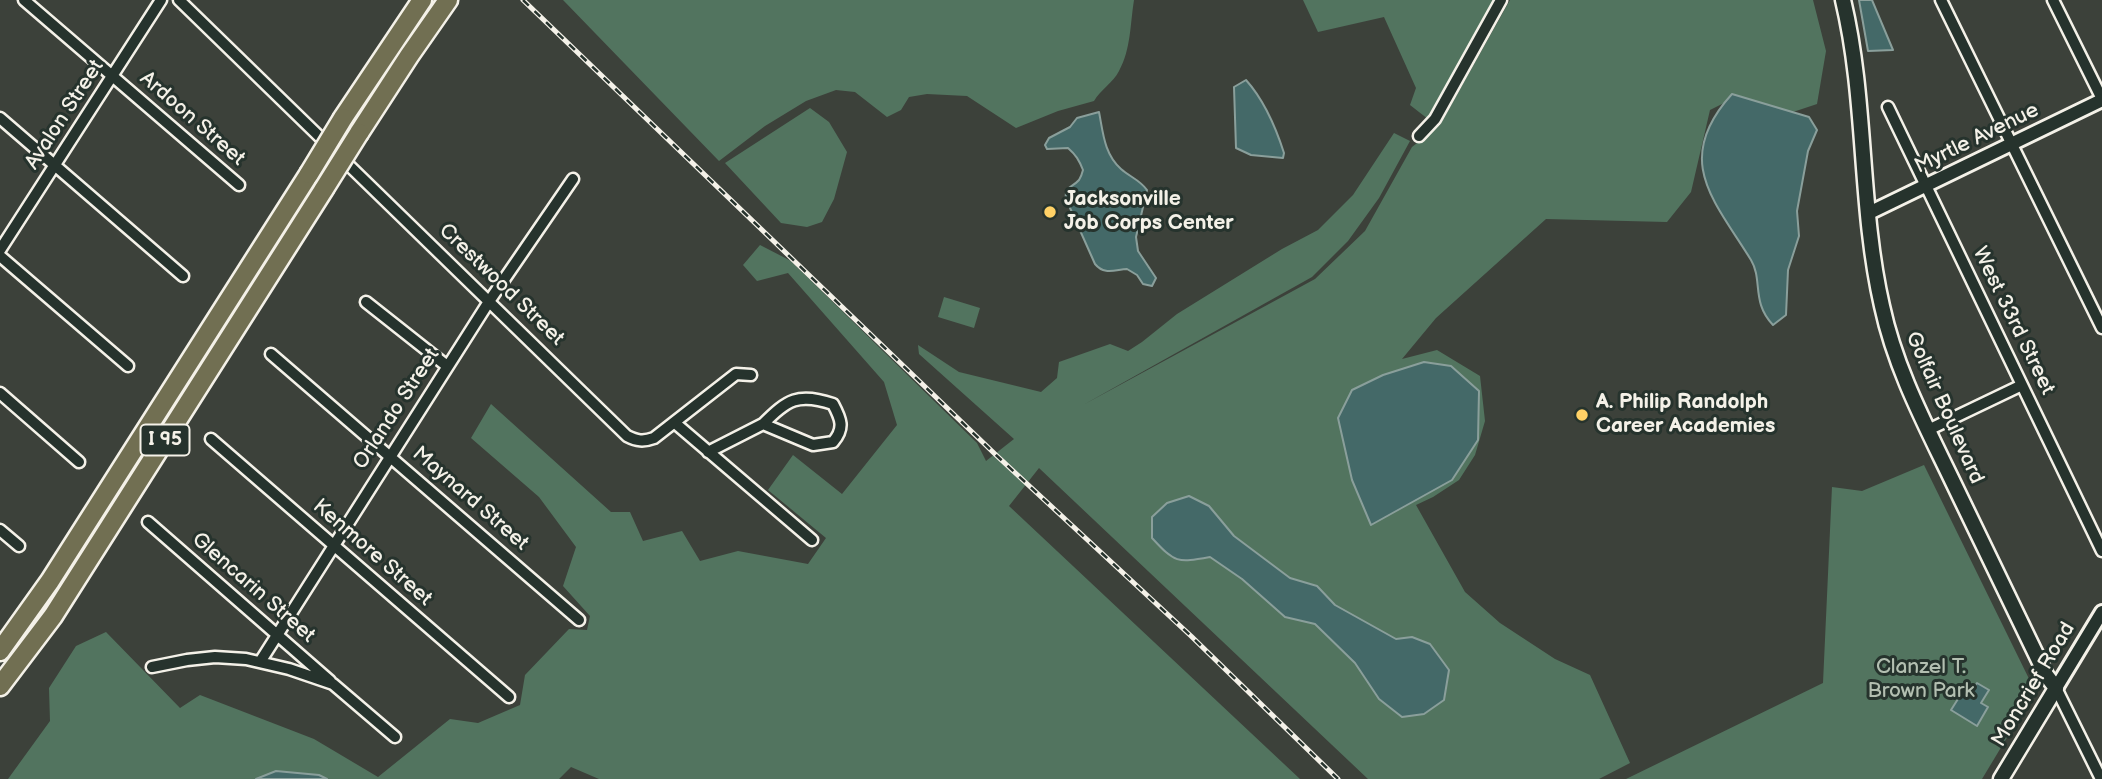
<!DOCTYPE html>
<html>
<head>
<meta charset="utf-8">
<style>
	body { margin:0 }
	canvas { display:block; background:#3c413a }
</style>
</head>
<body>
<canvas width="2102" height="779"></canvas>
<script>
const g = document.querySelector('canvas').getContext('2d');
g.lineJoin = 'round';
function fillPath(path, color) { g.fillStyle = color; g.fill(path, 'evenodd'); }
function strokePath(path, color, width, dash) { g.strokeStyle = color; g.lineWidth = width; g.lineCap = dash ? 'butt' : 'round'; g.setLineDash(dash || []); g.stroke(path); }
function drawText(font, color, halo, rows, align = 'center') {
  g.font = font + ' "Balsamiq Sans",sans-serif'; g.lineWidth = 6; g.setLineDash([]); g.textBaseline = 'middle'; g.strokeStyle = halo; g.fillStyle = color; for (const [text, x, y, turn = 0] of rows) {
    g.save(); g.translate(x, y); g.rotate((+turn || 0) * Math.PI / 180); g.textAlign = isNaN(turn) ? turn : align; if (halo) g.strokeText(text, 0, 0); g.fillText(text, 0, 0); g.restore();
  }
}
fillPath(new Path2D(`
	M563,0H1134C1130,25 1131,49 1119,71C1113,83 1101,89 1094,101L1058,111L1016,128L967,96L927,94L909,97L901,110L887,117L855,92L836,90L806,101L765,126L719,161Z
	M1303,0H1494L1428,119L1410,105L1416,88L1384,17L1318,32Z
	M1510,0H1813L1826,51L1817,104L1793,112L1734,98L1710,110L1691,192L1667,222L1546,219L1436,318L1402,359L1437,350L1480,376L1485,421L1475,455L1459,480L1433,497L1416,505L1465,592L1500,623L1555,659L1590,675L1630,763L1599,779H1368L1039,468L1009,506L1300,779H599L571,767L559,779H327L318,775L276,771L256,779H8L50,721L49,688L76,646L106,632L180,708L200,695L314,739L378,777L450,719L478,723L520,705L525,675L569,629L587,630L590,616L563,586L576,547L539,497L471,438L491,404L611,512H630L643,541L682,531L700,561L738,551L808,564L826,538L768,490L793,455L842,494L897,425L884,382L788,273L757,281L743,265L760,245L791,261L977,443L986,461L1014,439L919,354L918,345L959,372L1041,392L1057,378L1059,362L1110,344L1128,351L1142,342L1177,314L1282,249L1318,230L1353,195L1394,133L1410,141L1379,198L1348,241L1312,277L1083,405L1315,279L1365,231L1412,147L1440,125Z
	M810,108L829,122L847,152L834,199L822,222L807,227L781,223L725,163Z
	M944,297L980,308L974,328L938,317Z
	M1924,465L2035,691L1982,779H1626L1823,683L1832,487L1862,491Z`), '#52745f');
const water = new Path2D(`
	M1859,0H1872L1893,50L1868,51Z
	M1246,80C1264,100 1276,128 1284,153L1283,158L1251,155L1236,148L1234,87Z
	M1732,94L1809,117L1817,130L1808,151L1797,211L1799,236L1788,270L1786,315L1773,325C1751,302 1763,280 1751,260C1714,200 1672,160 1732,94Z
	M1099,112C1103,132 1104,154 1121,169C1130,177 1140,180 1147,190L1136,237L1138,251L1156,278L1152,286L1143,284L1137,275L1127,269C1114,270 1104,275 1095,264L1066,199C1064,186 1072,188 1079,180C1081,177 1082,174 1083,170C1079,160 1076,155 1068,148L1047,149L1045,145L1049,138L1070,127L1077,118Z
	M1424,362L1451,366L1479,391L1478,440L1452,480L1371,525L1352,480L1338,418L1352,390L1383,375Z
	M1189,496L1209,506L1234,536L1290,578L1317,586L1335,605L1396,639L1412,637L1430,644L1449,670L1444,700L1424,714L1402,717L1379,699L1355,663L1315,624L1285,617L1242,579L1210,557C1177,563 1175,563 1152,538V517L1167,503Z
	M1977,683L1989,690L1981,703L1988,707L1977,726L1951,710L1963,691L1969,695Z
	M276,771L319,775L327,779H256Z`);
fillPath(water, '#446968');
strokePath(water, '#8a9f9b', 2);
const minor = new Path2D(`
	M24,0L239,185
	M179,0L627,436C637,441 643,442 654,438L736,374L751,375
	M1941,0L2102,328
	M2053,0L2102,99
	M1888,107L2102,551
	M0,118L183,276
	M1419,136L1435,119L1501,0
	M0,250L161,0
	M0,256L128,366
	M366,302L447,366
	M271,354L579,620
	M0,393L79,462
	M675,423L812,540
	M1928,430L2022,385
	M211,439L509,697
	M708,452L763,424L813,445L833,442C845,428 841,419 833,404C798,392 787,400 763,424
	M148,522L330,681
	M0,530L19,546
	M260,662L490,300L573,179
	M152,667L187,660L215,657L246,659L289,669L333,684L395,737
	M2056,688L2101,779`);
const tertiary = new Path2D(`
	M1869,213L2102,100
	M2056,688L2102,612`);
const secondary = new Path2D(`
	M1843,0C1867,100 1859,206 1882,306C1895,367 1924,422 1951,478C1983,544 2014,609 2046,675L2056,688L2001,779`);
const motorway = new Path2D(`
	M343,118L422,0
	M359,133L409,56L448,0
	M0,651L50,581L309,174
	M0,686L53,616L324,189`);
strokePath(minor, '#f4f1e8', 15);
strokePath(tertiary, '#f4f1e8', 18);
strokePath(secondary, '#f4f1e8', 19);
strokePath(motorway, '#f4f1e8', 23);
strokePath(minor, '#26332d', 10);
strokePath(tertiary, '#26332d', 12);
strokePath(secondary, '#26332d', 14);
strokePath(motorway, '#716f52', 18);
const rail = new Path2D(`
	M523,0L996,455L1191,636L1338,779`);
strokePath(rail, '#f4f1e8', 5);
strokePath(rail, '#26332d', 2.5, [8]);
const motorwayBridge = new Path2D(`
	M309,174L343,118
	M324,189L359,133`);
strokePath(motorwayBridge, '#f4f1e8', 23, []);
strokePath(motorwayBridge, '#716f52', 18);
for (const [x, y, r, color] of [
	[1050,212,7,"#ffd166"],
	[1582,415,7,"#ffd166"]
]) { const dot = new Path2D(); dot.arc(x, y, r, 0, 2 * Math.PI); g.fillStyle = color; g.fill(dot); strokePath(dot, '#26332d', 2.5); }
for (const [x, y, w] of [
	[165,440,49]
]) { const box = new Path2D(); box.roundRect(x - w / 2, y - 15.5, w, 31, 5); g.fillStyle = '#26332d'; g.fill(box); strokePath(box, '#f4f1e8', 2); }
drawText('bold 19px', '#f4f1e8', null, [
	["I 95",165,440]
]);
drawText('21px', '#f4f1e8', '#26332d', [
	["Avalon Street",65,115,-57],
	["Ardoon Street",192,119,41],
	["Myrtle Avenue",1977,139,-26],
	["Crestwood Street",501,285,44],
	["West 33rd Street",2013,321,64],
	["Golfair Boulevard",1944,408,66],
	["Orlando Street",397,409,-57],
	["Maynard Street",470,499,41],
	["Kenmore Street",372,553,41],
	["Glencarin Street",253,588,41],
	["Moncrief Road",2034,685,-59]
]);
drawText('bold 21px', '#f4f1e8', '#26332d', [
	["Jacksonville",1064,200],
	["Job Corps Center",1064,224],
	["A. Philip Randolph",1596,403],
	["Career Academies",1596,427]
], 'left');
drawText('21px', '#b3bfb1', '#26332d', [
	["Clanzel T.",1921,668],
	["Brown Park",1921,692]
]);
</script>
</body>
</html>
